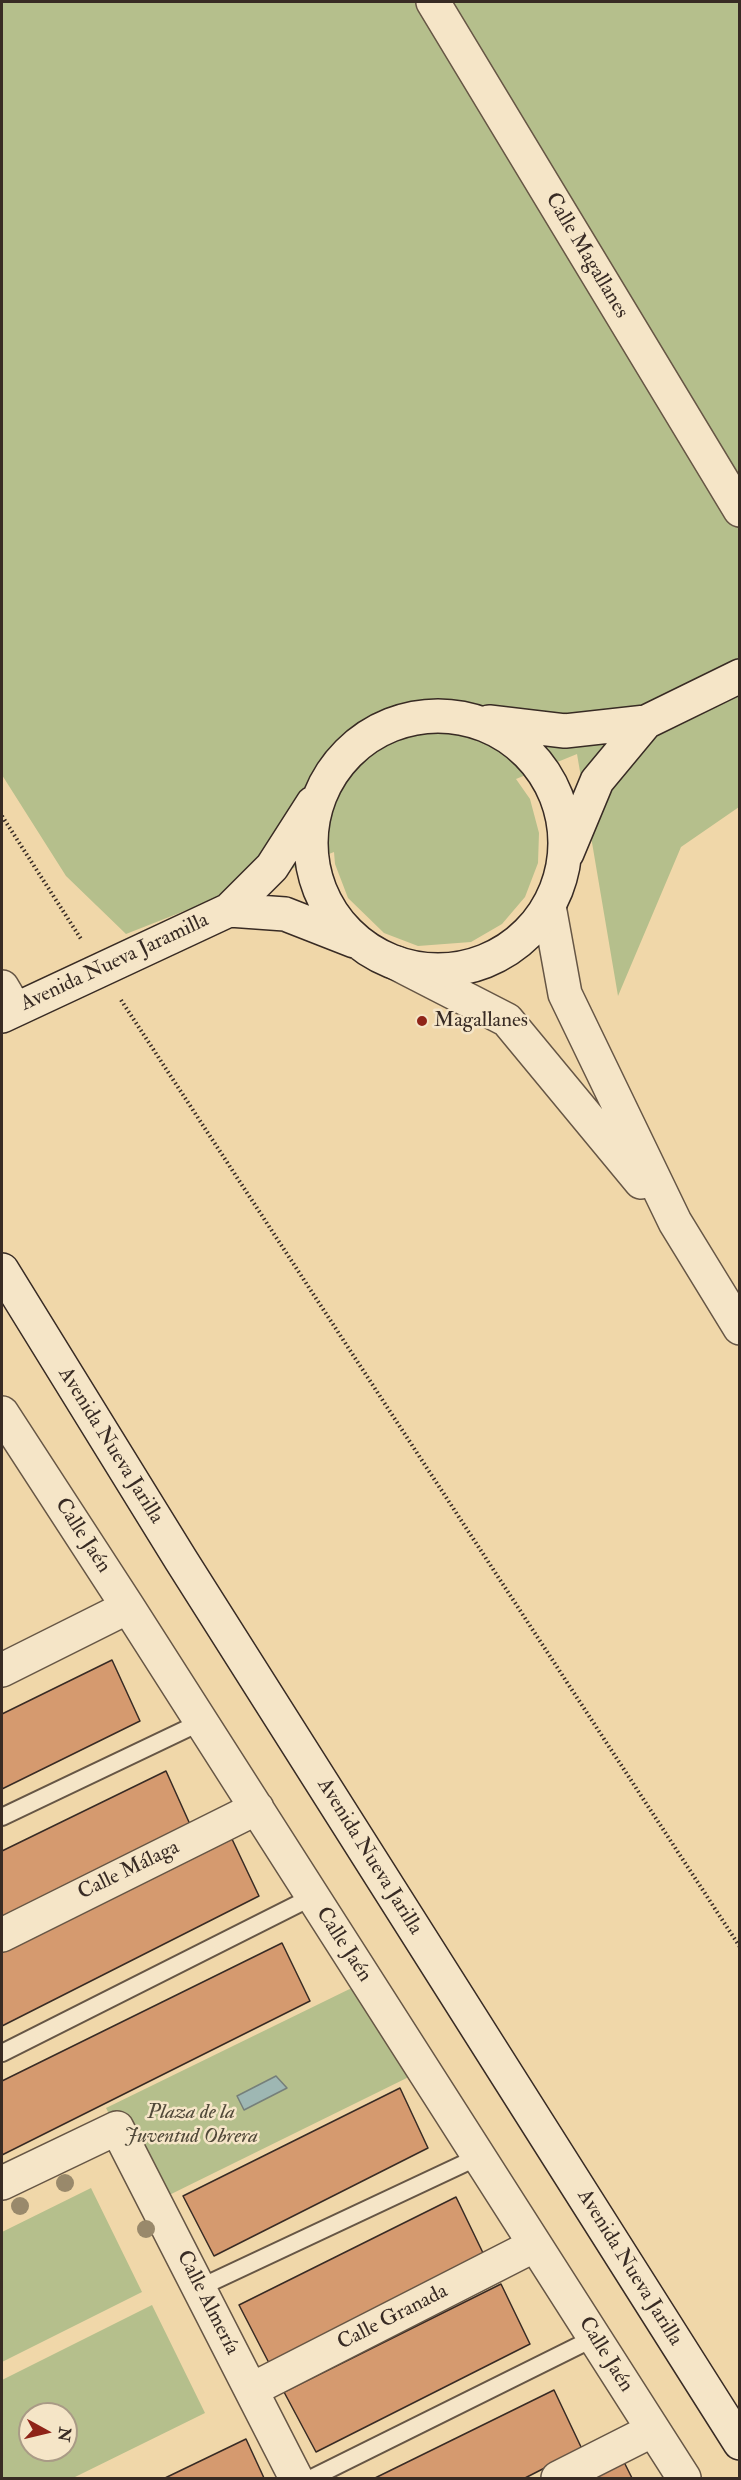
<!DOCTYPE html>
<html>
<head>
<meta charset="utf-8">
<style>
	body { margin:0 }
	#map { position:relative; width:741px; height:2480px; overflow:hidden; background:#f0d7a9; font-family:"IM FELL Double Pica",serif }
	canvas { display:block }
	.frame { position:absolute; inset:0; border:3px solid #382b24; pointer-events:none }
	.north { position:absolute; left:18px; top:2402px; width:60px; height:60px; box-sizing:border-box; background:#f5e5c7; border:2px solid #a99b86; border-radius:50%; rotate:98deg; font-size:16px; font-weight:700; line-height:24px; text-align:center; color:#382b24 }
	.north::after { content:''; display:block; margin:auto; width:21px; height:27px; background:#8f2418; clip-path:polygon(50% 0,100% 100%,50% 72%,0 100%) }
</style>
</head>
<body>
<div id="map">
<canvas width="741" height="2480"></canvas>
<div class="frame"></div>
<div class="north">N</div>
</div>
<script>
const g = document.querySelector('canvas').getContext('2d');
g.lineJoin = 'round';
function fillPath(path, color) { g.fillStyle = color; g.fill(path, 'evenodd'); }
function strokePath(path, color, width, dash) { g.strokeStyle = color; g.lineWidth = width; g.lineCap = dash ? 'butt' : 'round'; g.setLineDash(dash || []); g.stroke(path); }
function drawText(font, color, halo, rows, align = 'center') {
  g.font = font + ' "IM FELL Double Pica",serif'; g.lineWidth = 5; g.setLineDash([]); g.textBaseline = 'middle'; g.strokeStyle = halo; g.fillStyle = color; for (const [text, x, y, turn = 0] of rows) {
    g.save(); g.translate(x, y); g.rotate((+turn || 0) * Math.PI / 180); g.textAlign = isNaN(turn) ? turn : align; if (halo) g.strokeText(text, 0, 0); g.fillText(text, 0, 0); g.restore();
  }
}
fillPath(new Path2D(`
	M2,2H739V807L681,847L618,996L577,754L516,779L530,799L539,833L538,863L525,897L502,924L471,942L418,946L384,933L348,898L335,864L334,852L126,934L66,876L2,775Z
	M366,1981L423,2070L155,2202L106,2108Z
	M91,2188L142,2292L2,2362V2232Z
	M152,2305L205,2413L73,2478H2V2380ZM30,2414H66V2450H30Z`), '#b5bf8c');
const water = new Path2D(`
	M276,2076L287,2088L244,2110L237,2096Z`);
fillPath(water, '#9eb7b3');
strokePath(water, '#757f7a', 1.5);
const building = new Path2D(`
	M112,1660L140,1721L2,1789V1714Z
	M166,1771L193,1831L2,1926V1851Z
	M231,1837L259,1896L2,2026V1951Z
	M282,1943L310,2001L2,2155V2081Z
	M400,2088L428,2148L214,2256L183,2196Z
	M456,2197L485,2257L270,2365L239,2305Z
	M501,2284L530,2344L316,2452L284,2392Z
	M554,2390L582,2449L525,2478H375Z
	M246,2439L264,2478H165Z
	M624,2462L632,2478H592Z`);
fillPath(building, '#d59a6f');
strokePath(building, '#382b24', 1.5);
const lane = new Path2D(`
	M2,1817L201,1722
	M2,2053L312,1897
	M199,2288L478,2157
	M312,2478L594,2338`);
const street = new Path2D(`
	M433,2L740,510
	M549,906L565,994L675,1222L740,1328
	M396,963L507,1020L641,1182
	M2,987L15,1009
	M2,1413L128,1607L684,2478
	M2,1670L128,1607
	M2,1935L257,1808
	M2,2183L117,2128L296,2478
	M251,2390L535,2245
	M558,2478L653,2430`);
const secondary = new Path2D(`
	M311 843a127 127 0 1 1 254 0a127 127 0 1 1-254 0Z
	M489,722L565,731L646,722L740,676
	M567,853L597,781L646,722
	M229,910L285,914L354,941
	M2,1016L229,910L272,867L313,803
	M2,1270L181,1560L740,2443`);
strokePath(lane, '#665645', 20);
strokePath(street, '#665645', 36);
strokePath(secondary, '#382b24', 36);
strokePath(new Path2D(`
	M2,816L81,939
	M121,1000L740,1947`), '#382b24', 4, [1.5, 3]);
strokePath(lane, '#f5e5c7', 16);
strokePath(street, '#f5e5c7', 33);
strokePath(secondary, '#f5e5c7', 33);
g.fillStyle = '#99896b';
for (const [x, y] of [
	[65,2183],
	[20,2206],
	[146,2229]
]) { g.beginPath(); g.arc(x, y, 9, 0, 2 * Math.PI); g.fill(); }
for (const [x, y, r, color] of [
	[422,1021,6,"#8f2418"]
]) { const dot = new Path2D(); dot.arc(x, y, r, 0, 2 * Math.PI); g.fillStyle = color; g.fill(dot); strokePath(dot, '#f5e5c7', 2); }
drawText('21px', '#382b24', '#f5e5c7', [
	["Calle Magallanes",586,256,59],
	["Avenida Nueva Jaramilla",115,963,-25],
	["Avenida Nueva Jarilla",110,1446,58],
	["Calle Jaén",82,1536,57],
	["Avenida Nueva Jarilla",369,1857,58],
	["Calle Málaga",129,1871,-26],
	["Calle Jaén",343,1945,57],
	["Avenida Nueva Jarilla",629,2268,58],
	["Calle Almería",207,2303,63],
	["Calle Granada",393,2318,-27],
	["Calle Jaén",605,2355,58]
]);
drawText('21px', '#382b24', '#f5e5c7', [
	["Magallanes",434,1021]
], 'left');
drawText('italic 21px', '#514939', '#f5e5c7', [
	["Plaza de la",191,2113],
	["Juventud Obrera",191,2137]
]);
</script>
</body>
</html>
